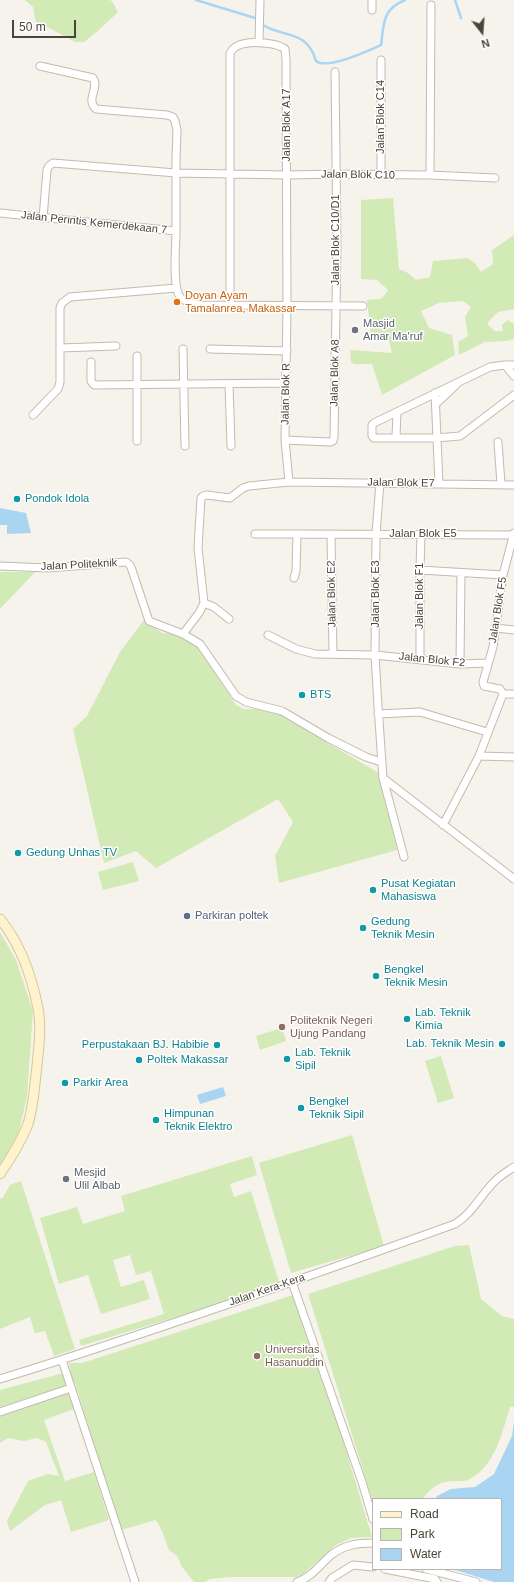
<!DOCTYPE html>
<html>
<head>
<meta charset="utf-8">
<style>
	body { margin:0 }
	#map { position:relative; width:514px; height:1582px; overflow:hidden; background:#f6f3ec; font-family:Helvetica,sans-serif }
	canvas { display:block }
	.legend { position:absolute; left:372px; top:1498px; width:130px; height:72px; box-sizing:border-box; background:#fff; border:1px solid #b7b4b0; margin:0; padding:5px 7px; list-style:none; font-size:12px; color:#4b4439 }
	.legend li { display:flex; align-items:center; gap:8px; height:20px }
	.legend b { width:20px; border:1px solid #b7b4b0 }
	.north { position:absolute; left:462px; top:12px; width:40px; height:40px; -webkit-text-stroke:3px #fff; paint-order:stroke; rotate:163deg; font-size:11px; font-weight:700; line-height:16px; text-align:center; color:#4b4439 }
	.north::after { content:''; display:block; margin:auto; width:14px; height:18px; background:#4b4439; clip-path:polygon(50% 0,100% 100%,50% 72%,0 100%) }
	.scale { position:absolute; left:12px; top:20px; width:64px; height:18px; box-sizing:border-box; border:2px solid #4b4439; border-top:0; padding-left:5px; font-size:12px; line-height:14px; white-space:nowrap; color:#4b4439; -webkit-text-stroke:3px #fff; paint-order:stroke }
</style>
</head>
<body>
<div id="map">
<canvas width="514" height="1582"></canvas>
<ul class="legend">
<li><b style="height:5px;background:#fff3cd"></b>Road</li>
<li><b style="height:11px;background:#d2eab5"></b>Park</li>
<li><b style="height:11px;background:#a9d4f2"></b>Water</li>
</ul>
<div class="north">N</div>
<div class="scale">50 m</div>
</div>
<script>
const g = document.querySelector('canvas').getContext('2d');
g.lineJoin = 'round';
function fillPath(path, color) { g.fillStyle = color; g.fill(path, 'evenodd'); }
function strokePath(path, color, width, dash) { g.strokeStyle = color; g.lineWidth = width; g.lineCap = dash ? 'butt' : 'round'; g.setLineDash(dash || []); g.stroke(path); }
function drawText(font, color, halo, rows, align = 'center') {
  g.font = font + ' Helvetica,sans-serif'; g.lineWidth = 3; g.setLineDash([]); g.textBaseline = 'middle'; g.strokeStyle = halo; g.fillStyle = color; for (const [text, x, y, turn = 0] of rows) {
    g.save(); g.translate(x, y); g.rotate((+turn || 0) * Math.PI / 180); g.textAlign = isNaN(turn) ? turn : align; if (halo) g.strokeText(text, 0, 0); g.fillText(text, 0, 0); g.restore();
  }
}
fillPath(new Path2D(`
	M25,0H109L112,1L118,12L100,29L84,42H75L49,28L37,29L33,7Z
	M393,198L399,269L408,273L416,280L430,277L433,261L468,258L475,263L481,272L493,264L492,250L514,235V309L498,312L487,323L494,331H503L502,325L507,320L514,324V339L507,341L485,342L459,355L458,342L468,336L465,317L471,307L463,301L439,303L421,311L429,328L452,335L455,355L382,395L372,364H354L351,362L350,350L392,353L389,341L371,336L367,300L381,299L388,290L377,280L361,279V200Z
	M0,572H35L0,609Z
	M144,620L162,633L173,634L196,645L236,705L244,709H262L275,712L379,773L397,850L279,883L275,856L293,822L278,799L156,868L136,851L104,863L73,729L87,716L120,652Z
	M133,862L139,881L103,890L98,872Z
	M0,932L16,960L33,1011L27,1096L19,1132L0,1166Z
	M282,1028L286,1041L260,1050L256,1036Z
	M441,1056L454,1098L438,1103L425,1061Z
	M352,1135L384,1246L291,1273L259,1163Z
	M252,1156L257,1175L230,1184L234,1197L251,1191L280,1285L81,1346L79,1340L164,1314L151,1271L136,1275L130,1255L113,1260L121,1287L144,1280L150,1299L101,1314L88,1275L59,1284L40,1218L77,1207L83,1224L125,1211L121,1196Z
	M21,1181L75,1349L54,1356L45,1331L35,1333L30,1317L0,1329V1198L2,1199L10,1185Z
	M469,1245L481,1299L502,1316L514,1319V1407H510C502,1433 495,1467 468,1480C465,1481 460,1481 456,1481C440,1481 432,1486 423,1499H373V1502L308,1294L455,1246Z
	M293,1295L329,1394L372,1537L351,1538L336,1545L302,1575L296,1577H229L210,1579L204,1582H194L182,1567L177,1556L169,1550L162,1531L156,1520L121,1530L75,1383L0,1407V1390L71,1371L69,1363H82Z
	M68,1393L74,1409L44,1420L65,1481L94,1472L109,1520L71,1532L61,1500L45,1505L10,1531L7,1521L28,1481L48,1474L59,1476L46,1442L37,1438L24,1441L8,1438L0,1443V1416Z`), '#d2eab5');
fillPath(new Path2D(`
	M0,508L26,513L31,533L7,534V525H0Z
	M223,1087L226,1096L200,1104L197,1095Z
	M514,1421V1582H494L452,1569H501V1499H435L437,1496L451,1489L475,1487L494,1474L512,1436Z`), '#a9d4f2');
strokePath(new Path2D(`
	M196,0L255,18
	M455,0L461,18
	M263,25C283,38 307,29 316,61C327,70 368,51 381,45C384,24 382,9 405,0`), '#a9d4f2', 2.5);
const street = new Path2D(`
	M372,0V10
	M259,43L260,0
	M381,60V175
	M40,66L93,78C100,88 85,99 96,109L167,115L173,117L175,121L177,130L176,160V231
	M430,175L431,5
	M0,213L176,231C176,245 172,286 180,297C185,303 194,303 201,305L363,306
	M43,218L47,170L49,166L53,163L176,173L287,175L336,174L430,175L495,178
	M230,305V54C235,38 274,41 285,49L286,60L287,306L285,440L289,482
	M60,348L116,346
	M183,349L185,446
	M210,349L287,351
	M137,356V441
	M91,362V381L94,385L286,383
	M505,365L514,376
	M514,365H505L490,367L374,423L372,425V436L374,438H436L460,436L514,395
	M229,384L231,446
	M435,393L439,484
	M436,404L456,385
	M33,415L58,389L60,382V308L62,303L70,297L176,288
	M396,437L397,412
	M285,440L330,442L333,441L334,437L337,244L335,72
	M498,442L501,484
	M380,482L376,534L375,655L378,706L383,778L404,857
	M255,534H297
	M331,534L333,654
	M0,566L48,568L126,562L130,565L132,570L149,621L183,634L200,644L236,696L246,702L282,711L328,738L366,757L381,762
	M420,570L503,575
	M294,578L296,571L297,534L514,535
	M204,603L214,607L229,619
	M496,628L514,630
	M183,634L199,613L204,603L198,548L201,498L203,496L207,495L230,498L243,488L249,486L289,482L514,485
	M268,635L296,649L315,654L375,655L460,664L488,663
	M420,659V570L421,534
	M460,664L461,573
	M503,694L500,689L484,686L483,682L493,647L503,575L514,533
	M503,694L479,756L514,757
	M503,694H514
	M378,714L420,712L487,732
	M383,778L514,879
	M443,825L479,756
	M292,1282L362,1482L373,1519
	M62,1360L135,1582
	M0,1379C153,1332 304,1278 455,1224C473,1213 481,1194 496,1180C501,1175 508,1171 514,1167
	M0,1412L71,1388
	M385,1569L435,1579L437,1582
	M426,1569L476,1582
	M297,1582C312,1577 320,1565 331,1555C344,1545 357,1543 373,1543
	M329,1582L332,1578L353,1565L373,1567`);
const secondary = new Path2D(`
	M0,919C20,943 32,978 38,1008C42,1028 38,1055 36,1075C34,1091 33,1108 28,1124C21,1142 11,1158 0,1174`);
strokePath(street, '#c2bbae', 9);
strokePath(secondary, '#d6c79b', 11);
strokePath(street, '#fff', 7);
strokePath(secondary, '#fff3cd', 9);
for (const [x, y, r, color] of [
	[177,302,4,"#e8710a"],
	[355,330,4,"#6b7280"],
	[17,499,4,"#0f9aa8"],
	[302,695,4,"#0f9aa8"],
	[18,853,4,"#0f9aa8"],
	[373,890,4,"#0f9aa8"],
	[187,916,4,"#5c6f8a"],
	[363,928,4,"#0f9aa8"],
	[376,976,4,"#0f9aa8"],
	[407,1019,4,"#0f9aa8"],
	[282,1027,4,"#8d6e63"],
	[502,1044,4,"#0f9aa8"],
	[217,1045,4,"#0f9aa8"],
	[287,1059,4,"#0f9aa8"],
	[139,1060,4,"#0f9aa8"],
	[65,1083,4,"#0f9aa8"],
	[301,1108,4,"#0f9aa8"],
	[156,1120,4,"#0f9aa8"],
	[66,1179,4,"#6b7280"],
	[257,1356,4,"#8d6e63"]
]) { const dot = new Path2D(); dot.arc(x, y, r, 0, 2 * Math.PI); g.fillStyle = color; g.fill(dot); strokePath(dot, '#fff', 1.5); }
drawText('11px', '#4b4439', '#fff', [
	["Jalan Blok C14",381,117,-90],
	["Jalan Blok A17",287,125,-90],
	["Jalan Blok C10",358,175,1],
	["Jalan Perintis Kemerdekaan 7",94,223,6],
	["Jalan Blok C10/D1",336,240,-90],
	["Jalan Blok A8",335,373,-89],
	["Jalan Blok R",286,394,-89],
	["Jalan Blok E7",401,483,1],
	["Jalan Blok E5",423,534],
	["Jalan Politeknik",79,565,-3],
	["Jalan Blok E2",332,594,-91],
	["Jalan Blok E3",376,594,-90],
	["Jalan Blok F1",420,596,-90],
	["Jalan Blok F5",498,610,-81],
	["Jalan Blok F2",432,660,6],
	["Jalan Kera-Kera",267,1290,-19]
]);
drawText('11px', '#c56008', '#fff', [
	["Doyan Ayam",185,296],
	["Tamalanrea, Makassar",185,309]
], 'left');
drawText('11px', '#5b616d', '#fff', [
	["Masjid",363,324],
	["Amar Ma'ruf",363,337],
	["Mesjid",74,1173],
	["Ulil Albab",74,1186]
], 'left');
drawText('11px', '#0d838f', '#fff', [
	["Pondok Idola",25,499],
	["BTS",310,695],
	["Gedung Unhas TV",26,853],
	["Pusat Kegiatan",381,884],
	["Mahasiswa",381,897],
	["Gedung",371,922],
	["Teknik Mesin",371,935],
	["Bengkel",384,970],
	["Teknik Mesin",384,983],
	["Lab. Teknik",415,1013],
	["Kimia",415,1026],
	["Lab. Teknik Mesin",494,1044,"right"],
	["Perpustakaan BJ. Habibie",209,1045,"right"],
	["Lab. Teknik",295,1053],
	["Sipil",295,1066],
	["Poltek Makassar",147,1060],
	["Parkir Area",73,1083],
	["Bengkel",309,1102],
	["Teknik Sipil",309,1115],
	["Himpunan",164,1114],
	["Teknik Elektro",164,1127]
], 'left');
drawText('11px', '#4e5e75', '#fff', [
	["Parkiran poltek",195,916]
], 'left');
drawText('11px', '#785e54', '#fff', [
	["Politeknik Negeri",290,1021],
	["Ujung Pandang",290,1034],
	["Universitas",265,1350],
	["Hasanuddin",265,1363]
], 'left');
</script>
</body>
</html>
